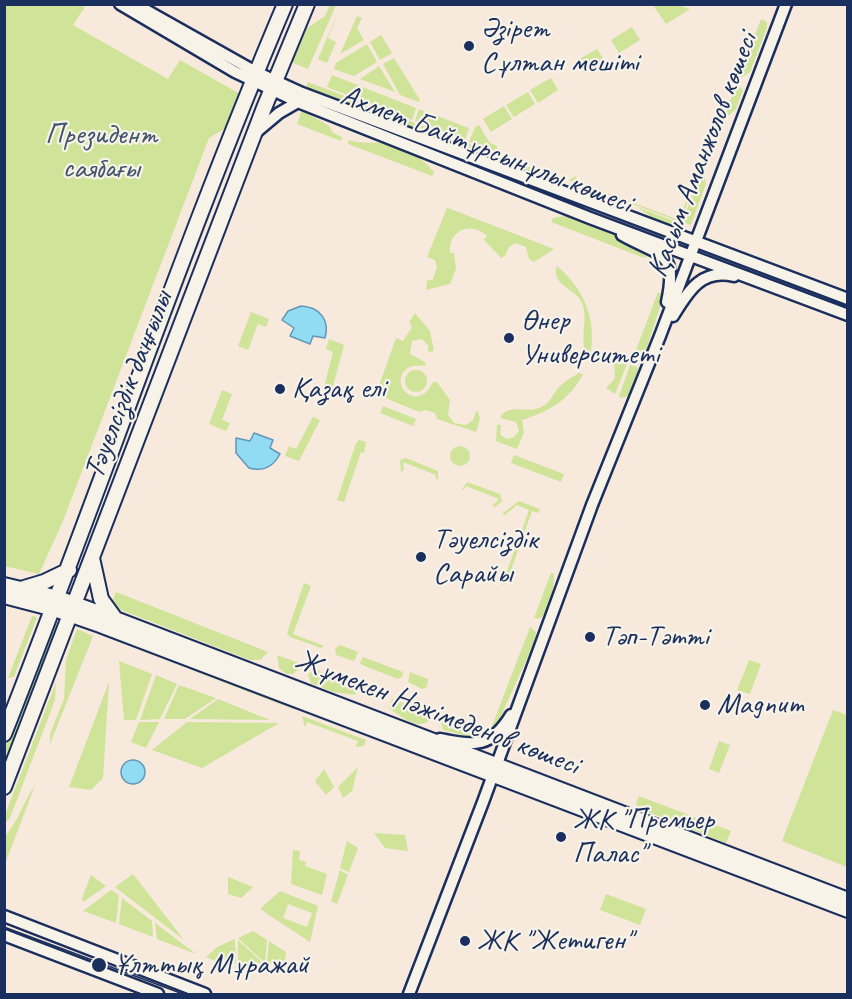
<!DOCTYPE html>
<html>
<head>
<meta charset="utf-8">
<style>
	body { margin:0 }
	#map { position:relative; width:852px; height:999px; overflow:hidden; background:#f7e9dc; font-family:Caveat,sans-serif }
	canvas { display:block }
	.frame { position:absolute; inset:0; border:6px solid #1b2f5e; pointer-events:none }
</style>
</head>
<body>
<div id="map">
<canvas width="852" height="999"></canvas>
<div class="frame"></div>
</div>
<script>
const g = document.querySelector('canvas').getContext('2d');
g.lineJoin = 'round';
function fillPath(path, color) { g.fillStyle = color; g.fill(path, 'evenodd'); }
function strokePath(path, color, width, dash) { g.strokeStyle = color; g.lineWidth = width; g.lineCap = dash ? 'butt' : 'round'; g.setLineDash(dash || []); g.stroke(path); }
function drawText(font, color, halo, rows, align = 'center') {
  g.font = font + ' Caveat,sans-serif'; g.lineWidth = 4.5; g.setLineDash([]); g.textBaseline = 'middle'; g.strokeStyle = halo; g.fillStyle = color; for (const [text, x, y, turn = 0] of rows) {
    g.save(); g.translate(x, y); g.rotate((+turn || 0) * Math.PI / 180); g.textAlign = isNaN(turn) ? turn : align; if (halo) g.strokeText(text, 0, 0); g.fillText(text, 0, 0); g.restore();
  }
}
fillPath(new Path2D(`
	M36,5H81L85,7L73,25L168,79L180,60L240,94L227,127L209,138L63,521L39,574L4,566L5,5Z
	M330,5H336L308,69L291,62L306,29L325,16Z
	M341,5L328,38L336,42L327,63L318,59Z
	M653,5H678L690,9L666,24Z
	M357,16L362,18L357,28L364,40L340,54Z
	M761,19L767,22V28L750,72L742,77L739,76Z
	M632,27L640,40L619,53L611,40Z
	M381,35L392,53L380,60L370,42Z
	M367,44L377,62L354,76L334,69L336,63Z
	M597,49L605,61L584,74L576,61Z
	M394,58L420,100L419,102L400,95L383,64Z
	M379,66L395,92L360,79Z
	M332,75L416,108L412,120L327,87Z
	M551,78L558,90L538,103L530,90Z
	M308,82L496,154L489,158L306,87Z
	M737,84L743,90L736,109L722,121Z
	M528,92L535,104L514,117L506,105Z
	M504,106L512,119L491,132L483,119Z
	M419,109L469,128L465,140L415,121Z
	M302,110L329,126L333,133L342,137L341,141L297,124Z
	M479,125L490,143L497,146V152L469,142L475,127Z
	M349,140C361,144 370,142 382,143C403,144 421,157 434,172L432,176L348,144Z
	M505,158L559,178L552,181L509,165Z
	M700,165L702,166L680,222L569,180L576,176L578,182L679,220Z
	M703,167L706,184L691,225L682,222Z
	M637,207L682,224L680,229L656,220Z
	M447,208H448L554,249L534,262L529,259L526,247L516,243L509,247L505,256L501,258L484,240L487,236C472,221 448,229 450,253H454L456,269L450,284L426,290L427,281L433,279L437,267L435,260L427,257Z
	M571,215L655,253L644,258L551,222L553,218Z
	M557,266C585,290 597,320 590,357L587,356C578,336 590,318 581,301C574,288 550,284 557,266Z
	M658,292L662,294V300L645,354L641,359L633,358Z
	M251,312L269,319L266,327L258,324L248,350L238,346Z
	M415,313L430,331L434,351L428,352V345L422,339L412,341L410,354L425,362L426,365C420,367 414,364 408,368C386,383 418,415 433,382H437L450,400L448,415L454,423L466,425L473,420L476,411L478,412L480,419L476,432L437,419L435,413L425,410L419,412L376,394L396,338L403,341L412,327L409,322Z
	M329,339L344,345L332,390L324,387L333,352L326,349Z
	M614,363L627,364L615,394L606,388L615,378Z
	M630,365L637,367L638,373L629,396L621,398L619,396Z
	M405 381a11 11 0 1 1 22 0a11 11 0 1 1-22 0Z
	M579,373L583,374C570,400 548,412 522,420L524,432L517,449L496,441L497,425H501L500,434L506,439L514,437L519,431L516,422L500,418C507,403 526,413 539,408C550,404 552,395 559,387C565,381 572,377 579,373Z
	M222,390L232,394L222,420L230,423L226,431L209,424Z
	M383,406L416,419L413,426L380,413Z
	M313,417L320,420L299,461L285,456L289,446L296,449Z
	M359,440L366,442L364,453L361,452L344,502L337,500L356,443Z
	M450 456a10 10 0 1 1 20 0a10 10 0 1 1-20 0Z
	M514,455L564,474L561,482L511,463Z
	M406,458L438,471V480L435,478L436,475L403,462L404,470L401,472L400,460Z
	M467,482L500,494L502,501L494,508L493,505L499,499L466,486L464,490L462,489Z
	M519,501L540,509L538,513L532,511L506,584L502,585L529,510L517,505L505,515L502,514Z
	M551,573L554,574C553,589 553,610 539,619L534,618Z
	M304,583L311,586L293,634L324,646L321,648L290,637L287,633Z
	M116,592L268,652L260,660H250L111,606Z
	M32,616L37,617L14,677L8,678Z
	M53,621L59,624L5,766V748Z
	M530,627L536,632L535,641L496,727L492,726Z
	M77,629L93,636L50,744V734L64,699L66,660Z
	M340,645L358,652L354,661L336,655L335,649Z
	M277,655L304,665L293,674H286L279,668Z
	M363,657L403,672L402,677L398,679L362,665L360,663Z
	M170,658L295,706V710L169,661Z
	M749,660L761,664L750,694L737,690Z
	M119,661L152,674L136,720H124Z
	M313,669L359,686L355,695L333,692L311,683L308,675Z
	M410,672L428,679L427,687L422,689L408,682Z
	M156,675L177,684L160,719L140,720Z
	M56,682L55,700L10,818L5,823V815Z
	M109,682L103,778L91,790L69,787Z
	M179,685L216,698L185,719H164Z
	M218,699L270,720L190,719Z
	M392,699L431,714L429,721C416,730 400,716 389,708Z
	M833,710L847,715V867L782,841Z
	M302,716L366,740L364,746L356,747L358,741L307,722L305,728Z
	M440,717L465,727L470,737L443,730Z
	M139,722H159L146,748L131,742Z
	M187,722L279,723L202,768L152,750Z
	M719,741L730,745L719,773L709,769Z
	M358,767L352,791L343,798L338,787Z
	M324,769L334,787L326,795L315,781Z
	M35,785L5,864V836C19,821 23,802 35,785Z
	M639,796L731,831L726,843L638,808L636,804Z
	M374,833L405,835L408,851L385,848Z
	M347,841L358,848L349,872L340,868Z
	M293,850L300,851L299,860L306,862L305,866L327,874L322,895L291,884Z
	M340,870L348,875L337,904L331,901Z
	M133,874L184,940L115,887Z
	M91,875L106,886L83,902L82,898Z
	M228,877L253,887L241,898L228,894Z
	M111,890L119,895L116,923L83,911Z
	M280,891L318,906L310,942L260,909ZM288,904L312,913L307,927L283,918Z
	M606,894L646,909L640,925L600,910Z
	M122,898L152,921L153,937L119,924Z
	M155,923L196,954L157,939Z
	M253,931L267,940L265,963L238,938Z
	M235,939L236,963H219L206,957L217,947Z
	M238,940L263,963H238Z
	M269,941L286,952L285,963H267Z`), '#cfe499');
const water = new Path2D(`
	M301,306C320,307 330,320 325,338L313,336L310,344L290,336L294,328L282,320L288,311Z
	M254,433L273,440L270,448L280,454C273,467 263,472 249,468L236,453V438L250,441Z
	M121 772a12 12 0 1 1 24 0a12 12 0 1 1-24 0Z`);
fillPath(water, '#91dcf3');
strokePath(water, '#6297b7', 1.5);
const minor = new Path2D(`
	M120,4L235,72L298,102L590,218L848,315
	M135,4L256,72L302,93L848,299
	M254,134L279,113L298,102
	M622,235C661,257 678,250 667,302
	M673,316C688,292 701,268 734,276
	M440,739C475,746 491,748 511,715
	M4,916L205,994
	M4,935L158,994
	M409,994L483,802L592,505L660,336L786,4`);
const major = new Path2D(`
	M92,558L101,599L114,617
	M4,585L58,598L105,615L848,900
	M24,588L44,582L69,570
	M4,596L54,609L100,625L848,910
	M4,734C100,492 183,244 285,4
	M4,787L264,108L307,4`);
strokePath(minor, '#1b2f5e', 15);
strokePath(major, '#1b2f5e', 18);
strokePath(minor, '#f7f3e8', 10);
strokePath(major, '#f7f3e8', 14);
strokePath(new Path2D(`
	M4,927L183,994`), '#1b2f5e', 1.5);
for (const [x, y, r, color] of [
	[469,46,6,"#1b2f5e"],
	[509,338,6,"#1b2f5e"],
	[280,389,6,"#1b2f5e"],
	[421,557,6,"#1b2f5e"],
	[590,637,6,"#1b2f5e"],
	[705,705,6,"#1b2f5e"],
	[561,837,6,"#1b2f5e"],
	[465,941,6,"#1b2f5e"],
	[99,965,8,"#1b2f5e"]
]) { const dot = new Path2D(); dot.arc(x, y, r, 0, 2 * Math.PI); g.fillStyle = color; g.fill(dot); strokePath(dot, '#f7f3e8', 2); }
drawText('30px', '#1b2f5e', '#f7f3e8', [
	["Әзірет",481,29],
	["Сұлтан мешіті",481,63],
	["Өнер",521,321],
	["Университеті",521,355],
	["Қазақ елі",292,389],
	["Тәуелсіздік",433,540],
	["Сарайы",433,574],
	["Тәп-Тәтті",602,637],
	["Magnum",717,705],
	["ЖК \"Премьер",573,820],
	["Палас\"",573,854],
	["ЖК \"Жетиген\"",477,941],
	["Ұлттық Мұражай",112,965]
], 'left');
drawText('30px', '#3f536a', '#f7f3e8', [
	["Президент",101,135],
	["саябағы",101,169]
]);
drawText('30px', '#1b2f5e', '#f7f3e8', [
	["Ахмет Байтұрсынұлы көшесі",486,150,21],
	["Қасым Аманжолов көшесі",703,155,-69],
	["Тәуелсіздік даңғылы",129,385,-69],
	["Жұмекен Нәжімеденов көшесі",437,713,21]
]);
</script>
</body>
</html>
